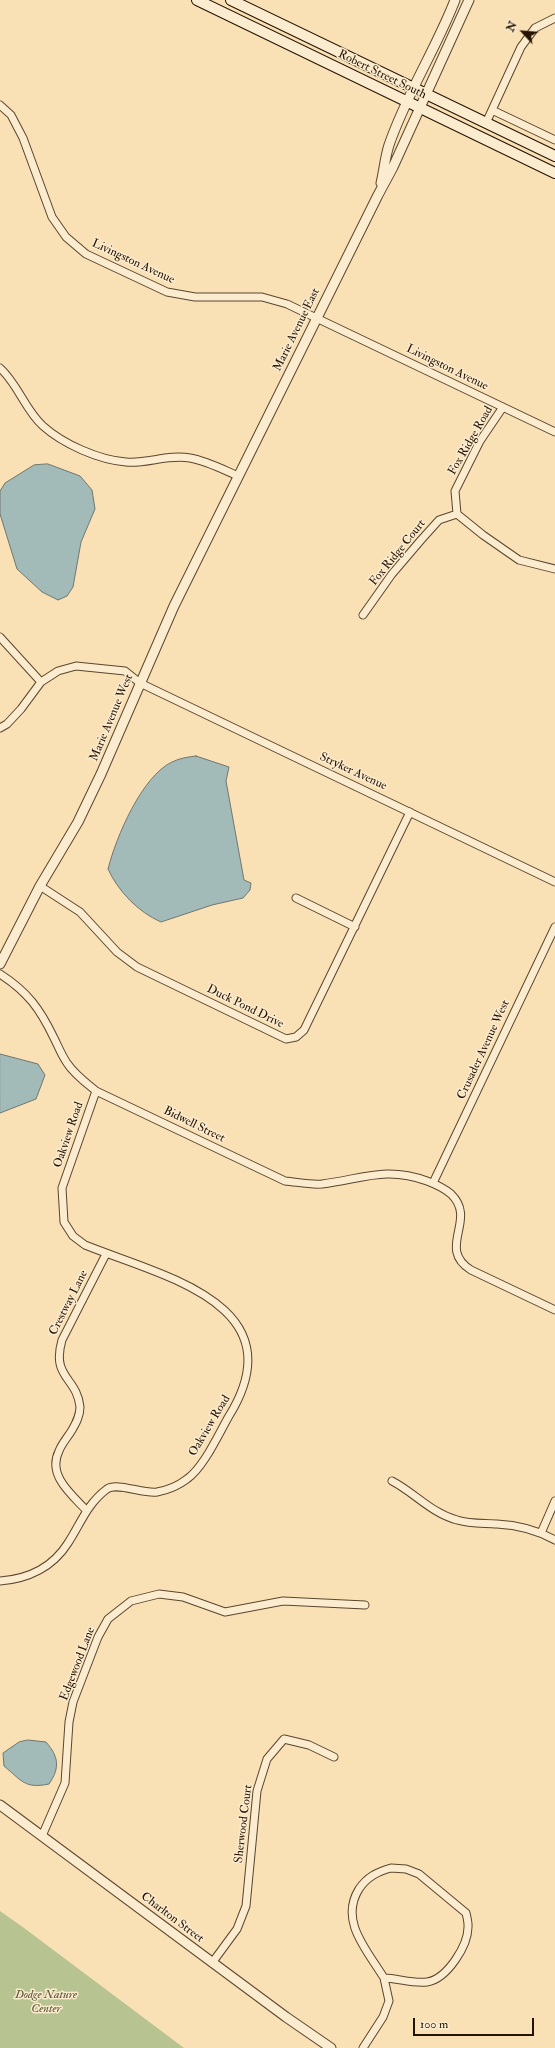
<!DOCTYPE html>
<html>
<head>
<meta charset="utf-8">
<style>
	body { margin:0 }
	#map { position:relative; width:555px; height:2048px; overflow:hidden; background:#f9e0b5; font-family:"IM FELL Double Pica",serif }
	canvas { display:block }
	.north { position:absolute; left:503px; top:12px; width:40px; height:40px; -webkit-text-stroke:3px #fbebcf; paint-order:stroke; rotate:296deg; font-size:11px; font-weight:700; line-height:16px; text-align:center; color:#251300 }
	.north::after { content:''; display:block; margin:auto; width:14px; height:18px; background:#251300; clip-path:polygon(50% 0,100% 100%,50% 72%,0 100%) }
	.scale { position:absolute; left:413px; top:2018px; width:121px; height:18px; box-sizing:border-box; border:2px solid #251300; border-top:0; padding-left:5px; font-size:12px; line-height:14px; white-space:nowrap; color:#251300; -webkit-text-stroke:3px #fbebcf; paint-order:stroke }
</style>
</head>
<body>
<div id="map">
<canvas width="555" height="2048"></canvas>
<div class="north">N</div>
<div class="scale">100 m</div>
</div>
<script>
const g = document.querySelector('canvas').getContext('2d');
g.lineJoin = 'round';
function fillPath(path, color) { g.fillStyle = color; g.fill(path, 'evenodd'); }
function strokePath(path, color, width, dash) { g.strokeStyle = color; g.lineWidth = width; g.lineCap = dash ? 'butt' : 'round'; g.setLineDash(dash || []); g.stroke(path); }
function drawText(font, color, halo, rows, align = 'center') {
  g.font = font + ' "IM FELL Double Pica",serif'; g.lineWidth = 3; g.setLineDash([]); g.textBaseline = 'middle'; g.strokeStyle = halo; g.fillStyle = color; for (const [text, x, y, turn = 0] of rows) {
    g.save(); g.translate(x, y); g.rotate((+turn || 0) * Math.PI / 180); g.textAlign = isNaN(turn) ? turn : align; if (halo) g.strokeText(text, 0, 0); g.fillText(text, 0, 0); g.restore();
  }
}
fillPath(new Path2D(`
	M0,1911L24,1928L184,2048H0Z`), '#b8c392');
const water = new Path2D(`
	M48,464L80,476L92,490L95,509L81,542L73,587L67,596L58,600L42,592L17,569L0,514V491L5,483L34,465Z
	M196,756L229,767L226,781L244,880L251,883L250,890L243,898L212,905L161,922C138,912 118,891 108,869C116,837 142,776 172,762C180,758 188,757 196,756Z
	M0,1054L38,1064L45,1075L36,1099L0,1113Z
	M28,1740L46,1742C59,1757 60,1768 49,1784C25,1789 22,1781 4,1766L3,1753L19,1742Z`);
fillPath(water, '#a2bab8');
strokePath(water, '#70776e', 1);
const minor = new Path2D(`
	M0,105L11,115L23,138L52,217L66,237L86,254L167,292L195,297H262L287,304L555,432
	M492,110L555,140
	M486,123L521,47L535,28L555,18
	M0,368C18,384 25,410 43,426C63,444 99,460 126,462C147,464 168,454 190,458C207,461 222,469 238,476
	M503,407L480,441L455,491L457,514L483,535L519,560L555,569
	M363,615L392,574L421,540L439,520L457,514
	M0,637L41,682
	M0,728L7,724L21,709L41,682L58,671L76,666L125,671L140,683L555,882
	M40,886L80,912L117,952L137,967L286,1039L296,1037L304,1030L410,812
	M296,898L355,927
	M0,974C28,992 40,1009 54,1038C58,1046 62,1056 67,1063C74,1074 85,1082 96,1091L285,1181C297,1182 310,1185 322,1184C362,1179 386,1166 427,1181C435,1184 444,1188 451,1194C478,1220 436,1248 471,1270L555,1310
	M433,1183L555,927
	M392,1481C415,1493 431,1513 457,1520C470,1524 483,1523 497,1524C517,1525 537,1530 555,1540
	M86,1510C71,1494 47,1475 59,1451C62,1443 68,1437 72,1430C76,1423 80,1416 80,1407C77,1377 51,1378 62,1340L106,1254
	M541,1533L555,1501
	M0,1581C28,1579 53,1567 68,1543C81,1523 87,1504 107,1489C117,1482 143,1494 157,1492C168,1490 178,1486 187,1479C204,1467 218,1435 229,1416C298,1304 162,1276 85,1245L73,1236L64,1222L62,1188L96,1091
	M42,1836L65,1783L69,1722L73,1702L98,1637L108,1619L131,1601L159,1594L183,1597L225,1612L283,1601L365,1605
	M391,1868L406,1869L419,1874L466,1913C467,1917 468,1921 468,1925C469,1945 447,1979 427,1982C413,1984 397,1978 384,1978C367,1950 339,1921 359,1889C367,1877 377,1872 391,1868Z
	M212,1963L237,1929L246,1906L257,1791L267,1759L284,1739L309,1745L334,1757
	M363,2048L383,2017L389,2001L384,1978`);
const tertiary = new Path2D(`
	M381,183C384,171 385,157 389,145C406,95 436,49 455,0
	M0,964L40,886L78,822L101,774L174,606L378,195L393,167L469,0
	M0,1805L286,2017L331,2048`);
const secondary = new Path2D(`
	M197,0L555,173
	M231,0L555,156`);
strokePath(minor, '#5a462d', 9);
strokePath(tertiary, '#5a462d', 11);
strokePath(secondary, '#251300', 12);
strokePath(minor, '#fbebcf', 7);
strokePath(tertiary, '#fbebcf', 9);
strokePath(secondary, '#fbebcf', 10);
drawText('12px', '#251300', '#fbebcf', [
	["Robert Street South",382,75,26],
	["Livingston Avenue",133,262,25],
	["Marie Avenue East",297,330,-64],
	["Livingston Avenue",447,368,26],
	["Fox Ridge Road",471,441,-60],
	["Fox Ridge Court",398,553,-51],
	["Marie Avenue West",112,718,-67],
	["Stryker Avenue",353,772,25],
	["Duck Pond Drive",245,1007,26],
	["Crusader Avenue West",484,1050,-65],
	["Bidwell Street",194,1125,26],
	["Oakview Road",69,1135,-71],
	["Crestway Lane",69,1303,-63],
	["Oakview Road",210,1426,-59],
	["Edgewood Lane",78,1664,-69],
	["Sherwood Court",244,1824,-83],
	["Charlton Street",172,1918,37]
]);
drawText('italic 12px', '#585133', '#fbebcf', [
	["Dodge Nature",46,1995],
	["Center",46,2009]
]);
</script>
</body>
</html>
